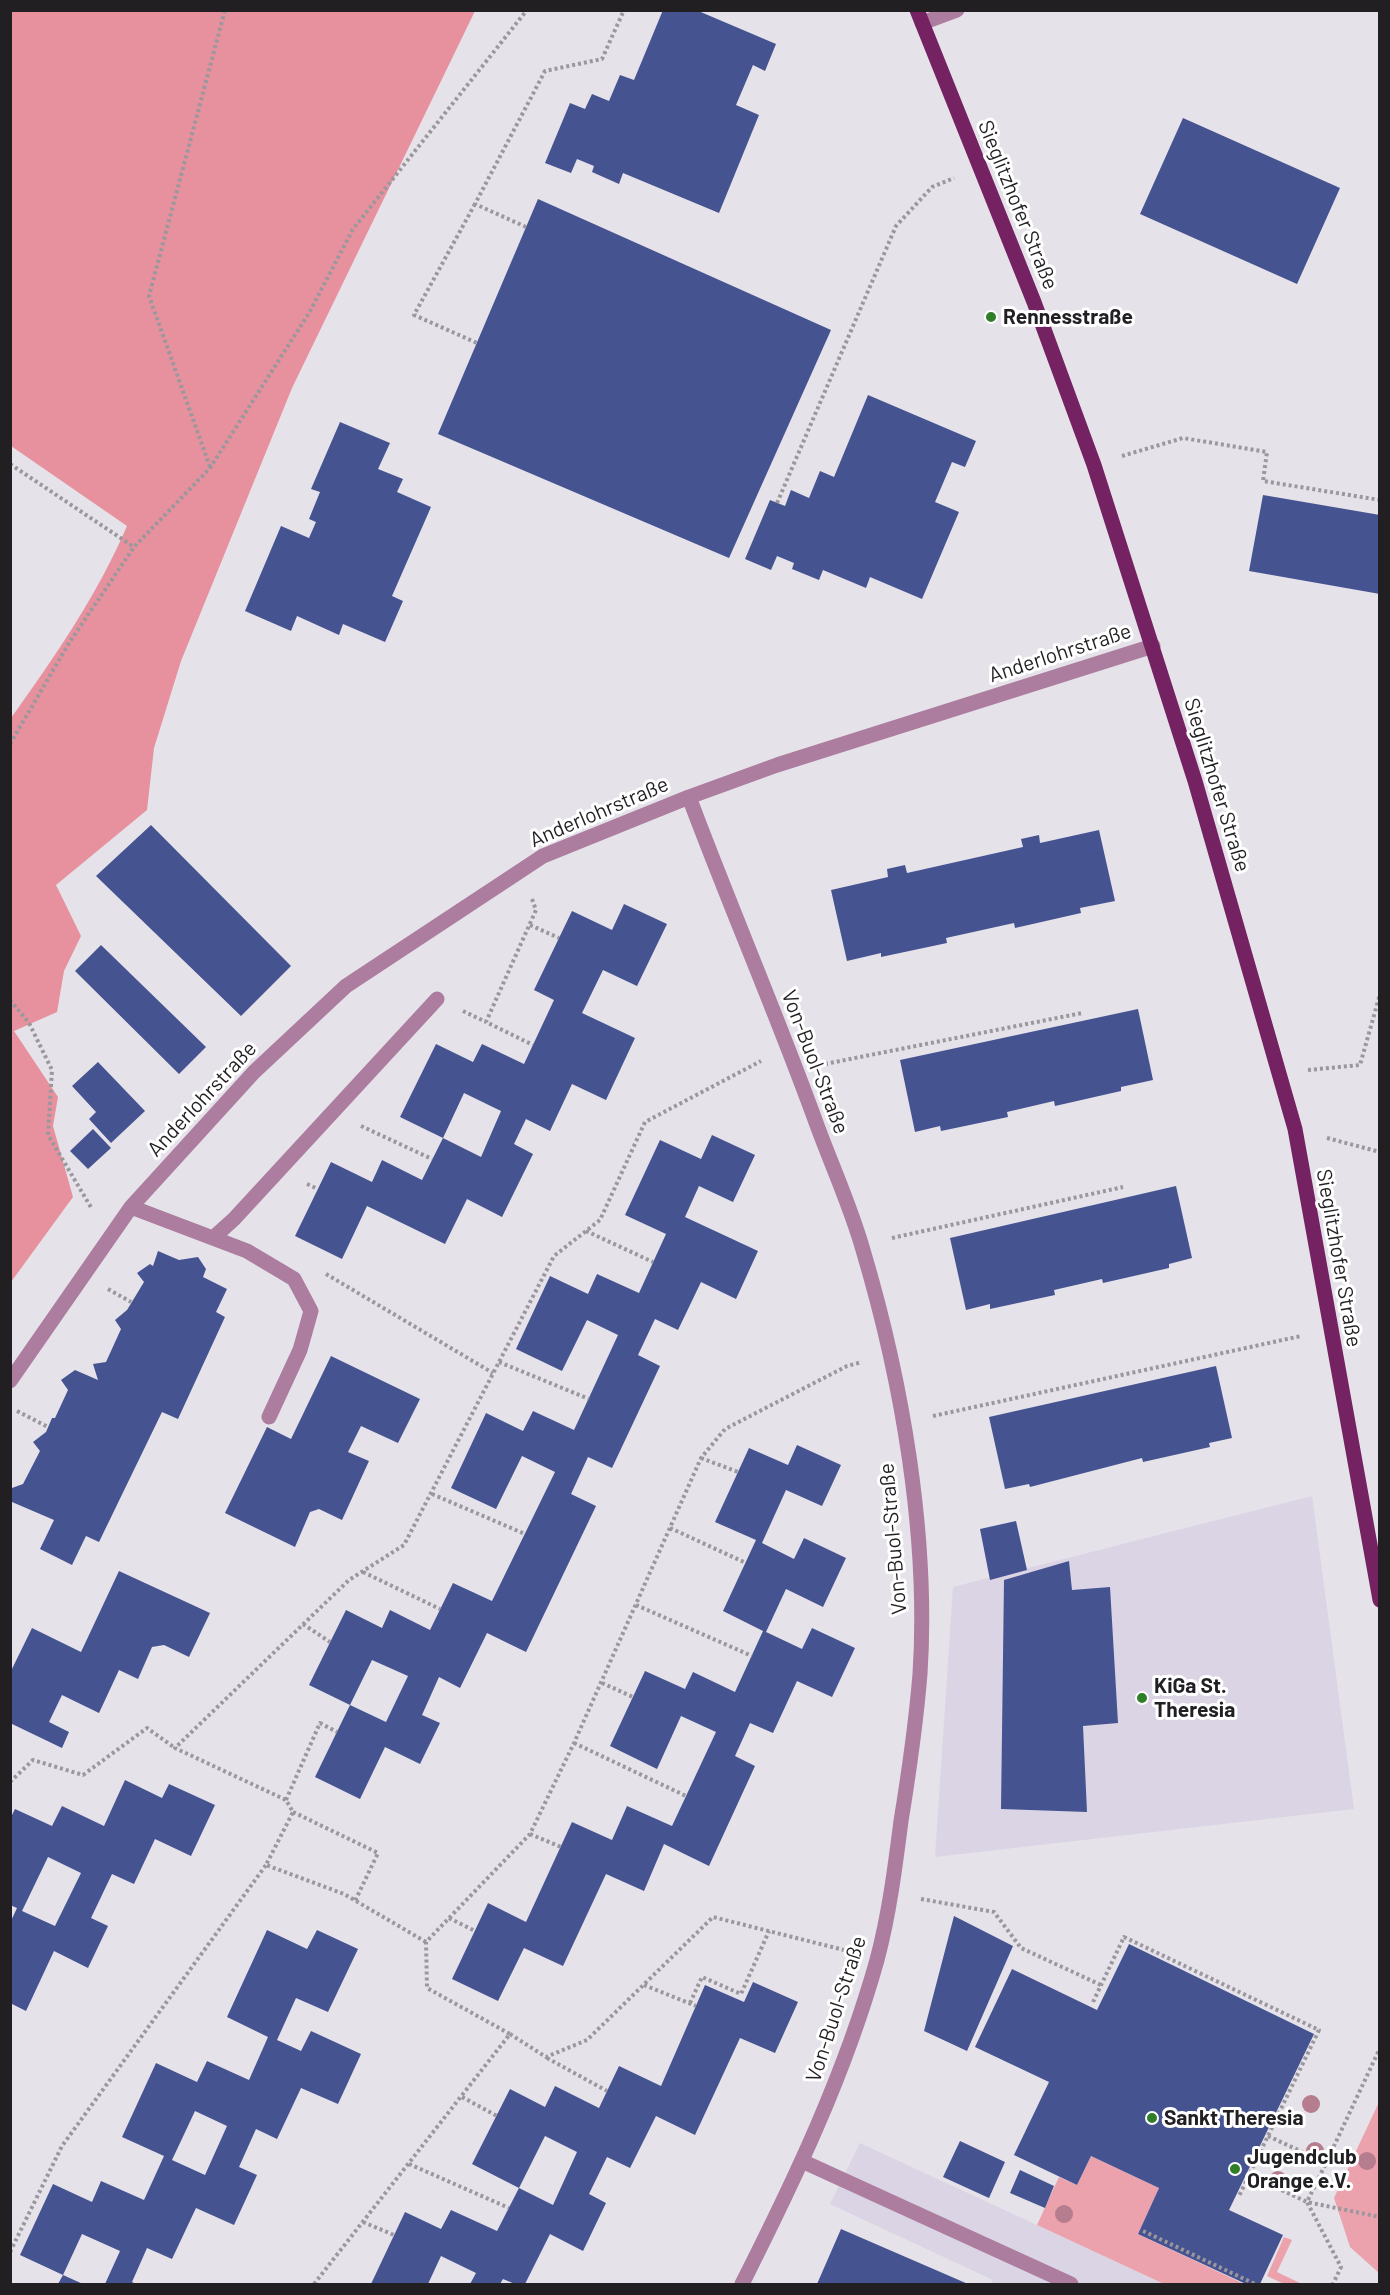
<!DOCTYPE html>
<html>
<head>
<meta charset="utf-8">
<style>
	body { margin:0 }
	#map { position:relative; width:1390px; height:2295px; overflow:hidden; background:#e5e2ea; font-family:Barlow,sans-serif }
	canvas { display:block }
	.frame { position:absolute; inset:0; border:12px solid #211f22; pointer-events:none }
</style>
</head>
<body>
<div id="map">
<canvas width="1390" height="2295"></canvas>
<div class="frame"></div>
</div>
<script>
const g = document.querySelector('canvas').getContext('2d');
g.lineJoin = 'round';
function fillPath(path, color) { g.fillStyle = color; g.fill(path, 'evenodd'); }
function strokePath(path, color, width, dash) { g.strokeStyle = color; g.lineWidth = width; g.lineCap = dash ? 'butt' : 'round'; g.setLineDash(dash || []); g.stroke(path); }
function drawText(font, color, halo, rows, align = 'center') {
  g.font = font + ' Barlow,sans-serif'; g.lineWidth = 6; g.setLineDash([]); g.textBaseline = 'middle'; g.strokeStyle = halo; g.fillStyle = color; for (const [text, x, y, turn = 0] of rows) {
    g.save(); g.translate(x, y); g.rotate((+turn || 0) * Math.PI / 180); g.textAlign = isNaN(turn) ? turn : align; if (halo) g.strokeText(text, 0, 0); g.fillText(text, 0, 0); g.restore();
  }
}
fillPath(new Path2D(`
	M1312,1496L1354,1809L935,1857L953,1587Z
	M860,2143L1164,2284H991L993,2280L830,2204Z`), '#dbd4e4');
fillPath(new Path2D(`
	M1379,2102V2273L1350,2247L1334,2198Z
	M1091,2156L1159,2188L1138,2234L1244,2284H1164L1037,2225L1059,2177L1077,2185Z
	M1284,2237L1292,2240L1277,2272L1302,2284H1284L1267,2276Z`), '#eca2ac');
fillPath(new Path2D(`
	M11,10L475,11L292,388L181,661L154,748L147,810L56,885L81,936L64,971L57,1012L14,1031L58,1097L53,1126L73,1197L11,1282V718C54,658 98,594 127,526L11,446Z`), '#e6919d');
fillPath(new Path2D(`
	M663,10H696L776,44L765,71L753,65L736,105L759,115L719,213L623,173L619,184L592,172L594,166L577,159L571,173L545,163L570,103L585,109L592,94L609,101L620,75L634,80Z
	M1183,118L1340,188L1297,284L1140,214Z
	M538,199L831,330L729,558L438,434Z
	M868,395L976,441L965,467L952,462L935,502L959,512L922,599L870,577L866,588L823,570L819,580L792,569L794,563L777,556L771,570L745,559L770,500L785,506L791,490L809,498L820,471L834,477Z
	M340,422L390,443L378,469L403,479L397,492L431,507L392,596L403,601L385,642L343,624L339,635L297,616L291,631L245,611L281,526L309,538L316,522L309,519L320,492L311,489Z
	M1263,495L1380,515V594L1249,571Z
	M151,825L291,966L241,1016L96,876Z
	M1099,830L1115,901L1080,908L1081,913L1015,928L1014,923L946,938L947,943L881,957V953L847,961L831,890L888,877L887,869L905,865L907,873L1023,847L1021,839L1039,835L1040,843Z
	M624,904L667,924L637,986L603,970L582,1013L635,1038L606,1100L572,1084L550,1131L526,1119L514,1144L533,1154L502,1217L467,1199L445,1244L367,1206L342,1259L295,1236L331,1162L372,1182L382,1160L422,1180L443,1138L400,1117L436,1044L473,1062L482,1044L524,1064L554,1000L534,990L572,911L612,930ZM464,1093L501,1111L481,1157L443,1138Z
	M101,945L206,1047L179,1074L75,971Z
	M1138,1009L1153,1080L1121,1087V1091L1055,1106L1054,1101L1007,1112L1008,1117L941,1131L940,1126L915,1132L900,1060Z
	M98,1062L145,1111L111,1143L89,1119L96,1112L72,1086Z
	M93,1129L111,1148L88,1169L70,1151Z
	M712,1135L755,1155L733,1202L699,1186L685,1217L758,1251L736,1299L701,1282L678,1330L655,1319L638,1355L660,1366L612,1468L588,1457L571,1494L596,1506L526,1652L487,1633L460,1688L439,1677L422,1715L440,1723L420,1764L385,1747L360,1799L315,1777L350,1705L386,1722L408,1676L372,1660L350,1705L309,1685L346,1610L382,1628L390,1610L430,1630L453,1583L492,1601L555,1472L522,1456L496,1509L451,1488L486,1413L523,1431L533,1411L574,1430L618,1335L587,1320L562,1371L516,1349L550,1276L588,1294L597,1274L639,1293L666,1234L625,1215L660,1140L701,1159Z
	M1176,1186L1192,1258L1169,1264V1268L1103,1283L1102,1279L1054,1290L1055,1295L990,1309V1304L966,1310L950,1238Z
	M158,1251L179,1260L198,1257L206,1269L203,1277L227,1289L216,1312L225,1317L178,1419L162,1412L99,1542L86,1536L72,1565L40,1549L54,1520L12,1502V1488L23,1484L40,1451L33,1442L46,1432L52,1418H55L68,1390L61,1380L75,1370L98,1380L93,1364L106,1362L121,1329L115,1320L127,1310L144,1282L137,1273L150,1264L153,1266Z
	M331,1356L420,1399L398,1443L361,1426L348,1452L369,1461L342,1520L319,1509L310,1512L295,1547L225,1513L267,1427L291,1439Z
	M1216,1366L1232,1438L1209,1443L1210,1447L1143,1462L1142,1458L1030,1487L1029,1484L1005,1489L989,1417Z
	M797,1445L841,1465L822,1506L786,1490L762,1543L794,1559L804,1538L846,1558L823,1607L786,1589L766,1632L802,1649L812,1628L855,1648L832,1697L797,1681L773,1733L750,1723L735,1756L755,1766L709,1866L664,1844L644,1891L606,1874L563,1966L524,1948L498,2001L452,1979L488,1903L526,1922L572,1822L612,1840L627,1806L672,1826L716,1732L681,1716L657,1769L610,1746L645,1671L685,1689L693,1672L735,1692L763,1631L723,1611L756,1540L715,1522L749,1448L788,1465Z
	M1016,1521L1027,1570L990,1580L980,1529Z
	M1069,1561L1072,1590L1110,1587L1118,1723L1083,1726L1087,1812L1001,1809L1004,1580Z
	M119,1571L210,1613L189,1657L164,1645L152,1647L138,1679L119,1670L99,1713L62,1695L49,1722L69,1732L62,1748L10,1723V1673L32,1628L81,1652Z
	M125,1780L162,1798L169,1784L215,1805L191,1856L155,1839L134,1884L112,1874L91,1918L108,1926L88,1968L54,1951L26,2011L10,2003V1923L17,1908L10,1905V1819L15,1809L52,1826L62,1806L104,1826ZM48,1857L81,1873L55,1926L22,1911Z
	M954,1916L1013,1946L967,2051L924,2031Z
	M267,1930L307,1949L317,1930L358,1949L328,2012L296,1998L277,2040L301,2051L311,2031L361,2054L338,2104L301,2088L277,2139L256,2129L239,2167L257,2175L234,2225L196,2208L172,2259L147,2248L132,2282L136,2284H105L120,2251L82,2234L63,2275L20,2255L53,2184L92,2202L101,2181L144,2200L164,2156L122,2137L156,2063L197,2082L207,2061L249,2080L268,2037L227,2017ZM195,2111L227,2126L205,2175L172,2160Z
	M1129,1944L1314,2034L1229,2210L1283,2235L1260,2284H1246L1138,2234L1159,2188L1091,2156L1077,2185L1014,2155L1049,2082L975,2047L1012,1969L1097,2010Z
	M753,1982L798,2002L775,2053L740,2038L695,2135L656,2116L630,2168L607,2157L589,2194L606,2203L583,2251L550,2234L525,2284H515L503,2279L500,2284H470L476,2273L441,2256L428,2284H371L405,2212L441,2229L451,2210L497,2231L519,2188L472,2164L510,2089L545,2107L555,2086L599,2108L619,2066L661,2086L705,1985L744,2002ZM545,2136L577,2152L553,2205L519,2188Z
	M960,2141L1005,2162L989,2198L943,2177Z
	M1020,2170L1054,2186L1045,2208L1010,2193Z
	M841,2229L968,2284H817Z
	M63,2275L83,2284H58Z`), '#465391');
strokePath(new Path2D(`
	M475,204L414,315L477,343
	M526,227L475,204L545,71L602,59L624,10
	M1122,456L1183,438L1267,452L1263,481L1380,500
	M10,464L134,547
	M210,467L149,296L225,10
	M777,503L896,226L932,187L954,178
	M10,744L69,643L134,547L210,468L309,313L353,229L527,10
	M532,899L536,910L486,1022L533,1045
	M530,925L559,938
	M10,1000L29,1023L52,1070L48,1135L92,1209
	M463,1011L486,1022
	M825,1064L1082,1013
	M1308,1070L1360,1065L1380,994
	M361,1126L432,1159
	M1327,1138L1380,1152
	M307,1184L318,1189
	M586,1231L653,1262
	M892,1238L1123,1187
	M326,1274L493,1373
	M108,1289L131,1302
	M499,1362L589,1399
	M17,1411L48,1427
	M933,1416L1301,1336
	M701,1458L738,1472
	M432,1494L525,1534
	M670,1528L746,1563
	M363,1572L440,1609
	M636,1605L752,1656
	M303,1624L330,1642
	M602,1683L633,1697
	M574,1743L686,1796
	M10,1782L33,1760L83,1775L147,1728L175,1748
	M286,1800L320,1723L337,1732
	M293,1812L378,1853L355,1901
	M530,1834L561,1847
	M921,1899L994,1912L1021,1948L1101,1985
	M449,1918L475,1931
	M426,1942L344,1894L266,1865L293,1812L286,1800L175,1748L349,1580L404,1545L554,1256L600,1220L645,1122L761,1061
	M644,1985L696,2006
	M1093,2002L1124,1937L1319,2030L1239,2196
	M690,2003L702,1977L741,1994L769,1931
	M510,2034L546,2057L587,2040L713,1917L848,1951
	M547,2058L607,2091
	M462,2097L497,2116
	M1268,2136L1326,2163L1307,2202L1341,2267L1333,2284
	M1326,2163L1380,2048
	M409,2164L509,2208
	M1249,2175L1307,2202L1380,2217
	M363,2222L394,2235
	M1143,2231L1255,2284
	M10,2252L62,2146L266,1865
	M314,2284L510,2034L427,1988L426,1942L530,1834L574,1743L701,1458L725,1429L847,1366L862,1362`), '#9a979d', 4, [3, 3]);
strokePath(new Path2D(`
	M922,23L957,10
	M689,797C729,904 775,1010 814,1117C830,1162 850,1204 863,1250C902,1381 929,1536 920,1674C916,1723 909,1772 901,1821C895,1868 889,1915 877,1960C845,2074 795,2179 742,2284
	M131,1207L247,1251L294,1279L311,1311L300,1350L269,1417
	M213,1238L234,1219L437,999
	M10,1381L131,1207L254,1072L346,986L543,856L689,797L777,765L1153,646
	M804,2162L1071,2284`), '#ac7d9e', 15);
strokePath(new Path2D(`
	M917,10L1034,302L1094,465L1195,781L1295,1129L1380,1600`), '#752262', 15);
g.fillStyle = '#b57d8d';
for (const [x, y] of [
	[1311,2104],
	[1315,2151],
	[1367,2161],
	[1278,2180],
	[1064,2214]
]) { g.beginPath(); g.arc(x, y, 9, 0, 2 * Math.PI); g.fill(); }
for (const [x, y, r, color] of [
	[991,317,6,"#2f7e28"],
	[1142,1698,6,"#2f7e28"],
	[1152,2118,6,"#2f7e28"],
	[1235,2169,6,"#2f7e28"]
]) { const dot = new Path2D(); dot.arc(x, y, r, 0, 2 * Math.PI); g.fillStyle = color; g.fill(dot); strokePath(dot, '#fff', 2); }
drawText('21px', '#211f22', '#fff', [
	["Sieglitzhofer Straße",1018,205,68],
	["Anderlohrstraße",1060,653,-18],
	["Sieglitzhofer Straße",1217,785,73],
	["Anderlohrstraße",599,812,-23],
	["Von-Buol-Straße",815,1062,69],
	["Anderlohrstraße",202,1099,-47],
	["Sieglitzhofer Straße",1339,1258,80],
	["Von-Buol-Straße",893,1539,-95],
	["Von-Buol-Straße",836,2009,-72]
]);
drawText('bold 21px', '#211f22', '#fff', [
	["Rennesstraße",1003,317],
	["KiGa St.",1154,1686],
	["Theresia",1154,1710],
	["Sankt Theresia",1164,2118],
	["Jugendclub",1247,2157],
	["Orange e.V.",1247,2181]
], 'left');
</script>
</body>
</html>
